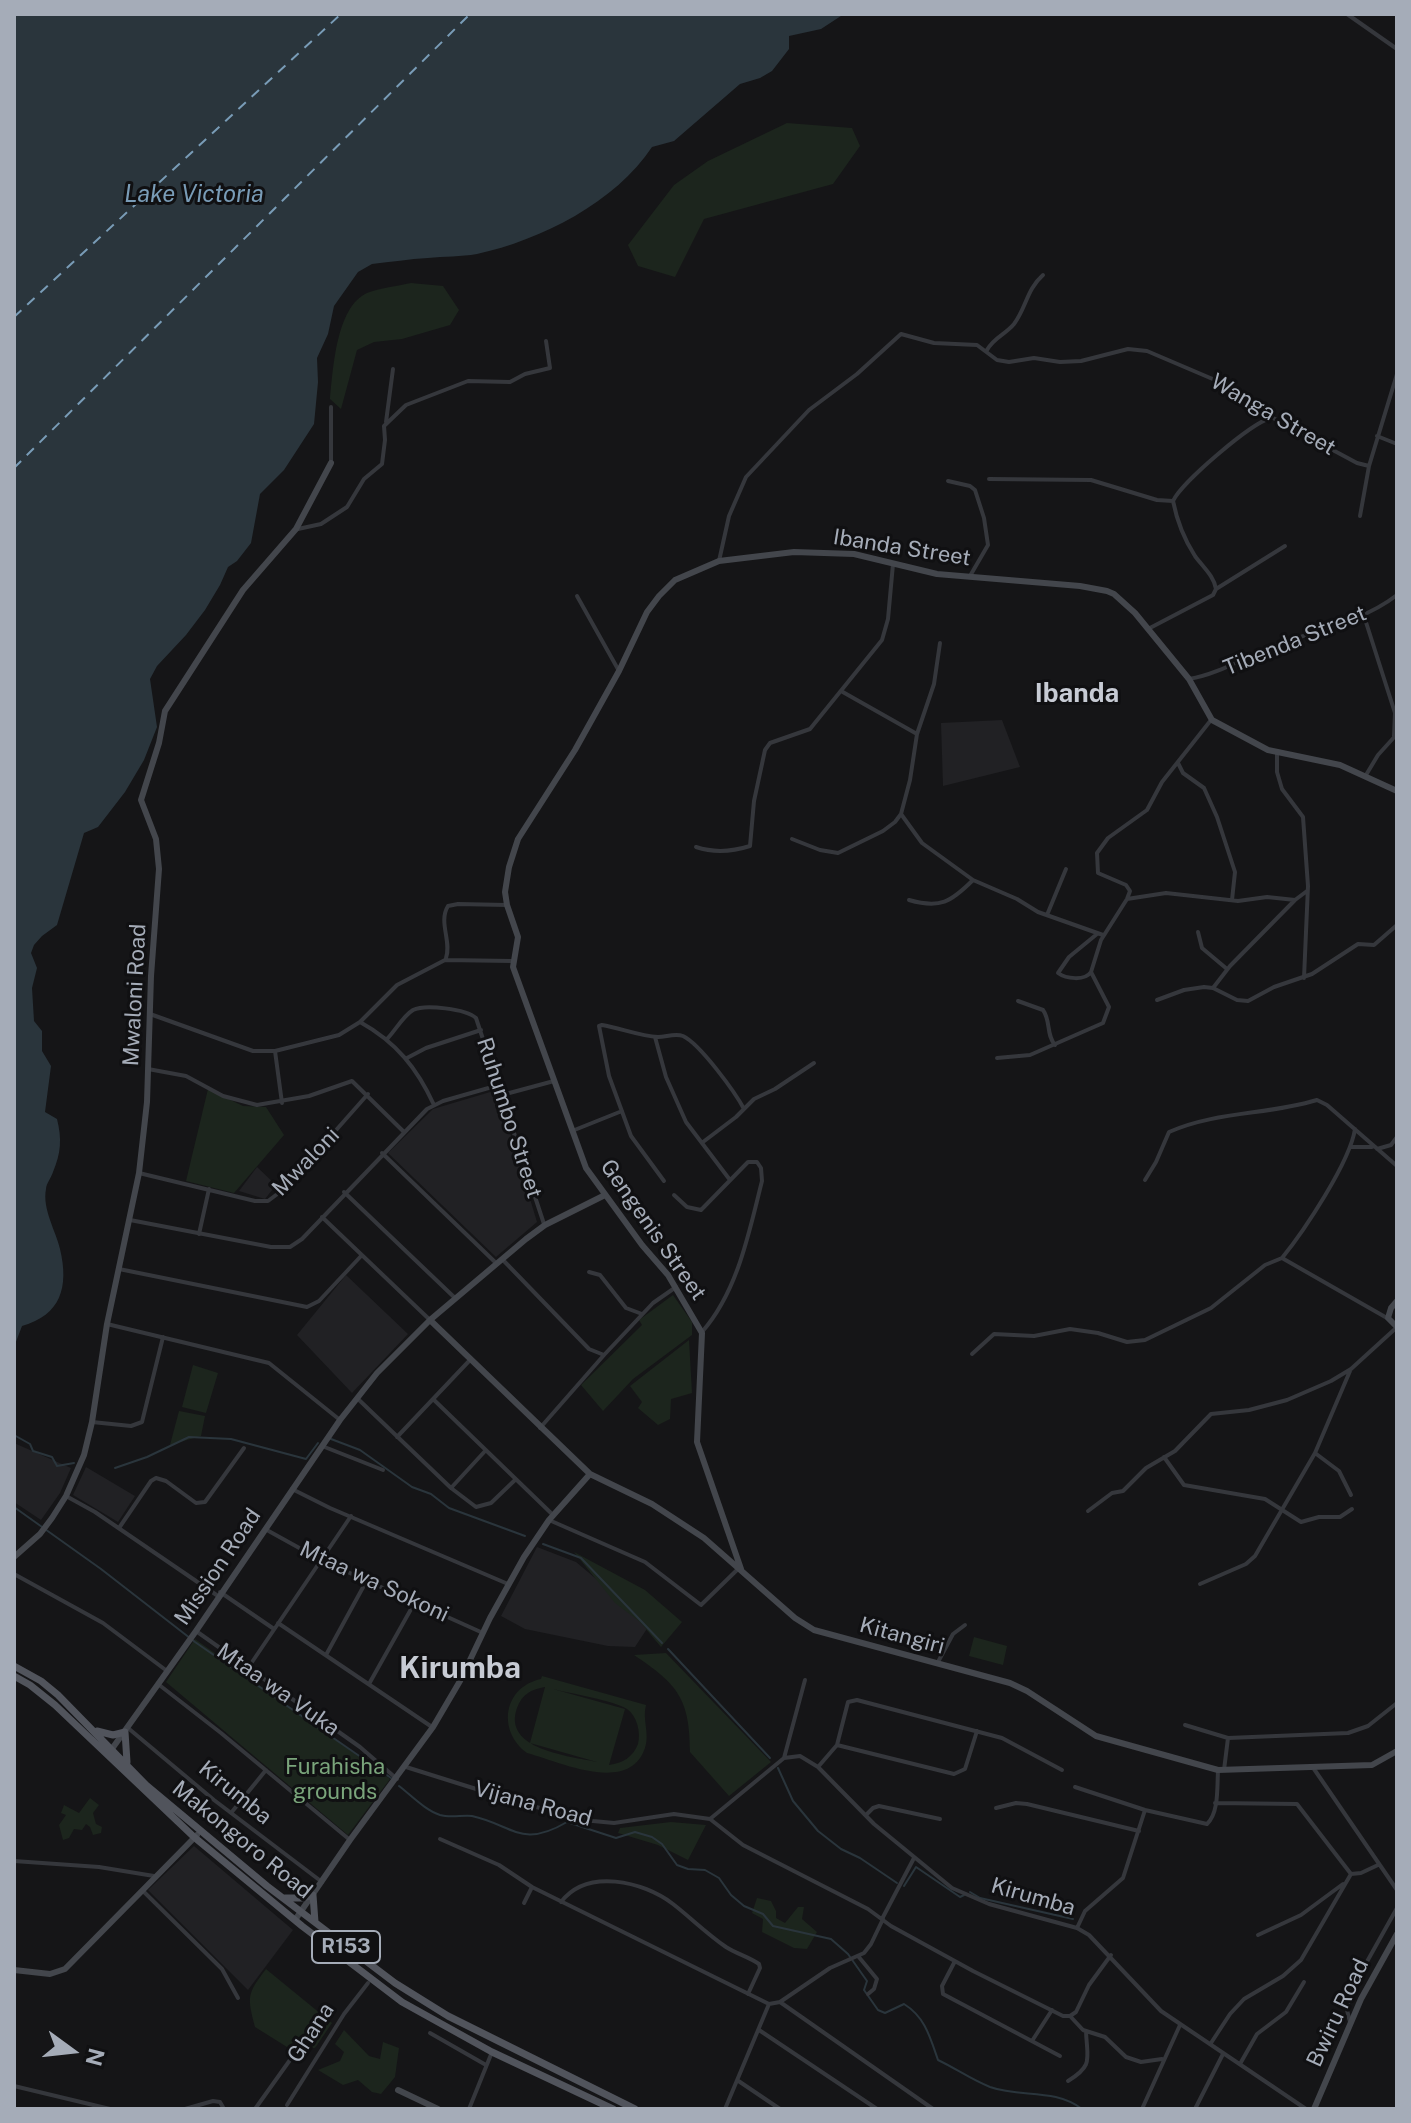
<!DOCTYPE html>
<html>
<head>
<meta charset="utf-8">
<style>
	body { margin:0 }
	#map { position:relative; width:1411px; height:2123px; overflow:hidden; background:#151517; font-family:"Public Sans",sans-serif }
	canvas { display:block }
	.frame { position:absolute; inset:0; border:16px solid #a5acb8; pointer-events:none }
	.north { position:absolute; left:32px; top:2011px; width:80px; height:80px; -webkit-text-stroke:6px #101012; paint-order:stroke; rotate:105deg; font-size:22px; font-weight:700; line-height:32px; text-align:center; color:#a5acb8 }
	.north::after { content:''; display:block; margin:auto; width:28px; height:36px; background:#a5acb8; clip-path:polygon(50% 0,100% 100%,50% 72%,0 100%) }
</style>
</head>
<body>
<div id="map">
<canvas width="1411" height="2123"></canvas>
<div class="frame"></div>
<div class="north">N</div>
</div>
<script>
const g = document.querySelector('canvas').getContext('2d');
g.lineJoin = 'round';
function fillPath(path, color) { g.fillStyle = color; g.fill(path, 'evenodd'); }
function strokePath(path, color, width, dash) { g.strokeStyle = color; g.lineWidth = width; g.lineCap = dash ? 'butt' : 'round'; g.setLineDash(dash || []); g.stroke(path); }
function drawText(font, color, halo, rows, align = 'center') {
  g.font = font + ' "Public Sans",sans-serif'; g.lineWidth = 6; g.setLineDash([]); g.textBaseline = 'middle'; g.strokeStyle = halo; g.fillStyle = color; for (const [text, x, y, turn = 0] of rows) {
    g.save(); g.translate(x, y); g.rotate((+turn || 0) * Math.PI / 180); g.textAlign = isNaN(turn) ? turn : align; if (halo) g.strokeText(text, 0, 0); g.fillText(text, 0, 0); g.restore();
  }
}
fillPath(new Path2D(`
	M1002,720L1020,767L943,786L941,723Z
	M497,1090L537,1222L496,1257L388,1153L433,1109Z
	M257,1167L276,1185L265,1199L239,1191Z
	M346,1275L408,1334L352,1393L297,1335Z
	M14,1443L71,1468L60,1493L41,1520L14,1502Z
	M86,1467L135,1496L118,1522L73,1495Z
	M537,1547L576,1562L650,1624L635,1647L608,1646L525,1629L501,1616Z
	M194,1846L293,1930L248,1990L148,1890Z`), '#212124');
fillPath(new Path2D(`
	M787,123L852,128L860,146L833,184L704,219L675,277L638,266L628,245L674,185L708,161Z
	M411,283L443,286L459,310L450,325L402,339L374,342L357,350L341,409L330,399C333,370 336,307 367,293C380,288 397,286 411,283Z
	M208,1089L243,1106L266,1107L284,1135L234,1193L186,1181Z
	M673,1295L692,1322V1335L633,1379L603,1411L581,1385L642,1325L639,1320Z
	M689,1340L692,1393L671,1399L670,1419L658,1425L638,1408L642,1402L630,1386Z
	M193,1365L218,1373L206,1413L182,1407Z
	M179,1411L205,1416L201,1436L170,1445Z
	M574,1552L645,1590L682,1622L661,1647L640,1622L615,1603Z
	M974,1637L1007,1646L1003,1665L969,1656Z
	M195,1639L390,1779L348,1835L166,1682Z
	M666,1653L771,1762L729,1796L690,1752C690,1698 677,1684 634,1655Z
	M542,1676L646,1705C642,1720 650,1733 645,1748C629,1795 560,1762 527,1753C497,1731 503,1687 541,1679ZM545,1687L530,1743L597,1762C570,1756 502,1750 517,1708C522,1694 532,1689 545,1687ZM553,1689C569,1693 615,1701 627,1709C637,1716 641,1732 638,1744C633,1757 623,1763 609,1765L625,1709Z
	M90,1798L99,1805L93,1813L96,1824L102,1827L101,1833L93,1835L90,1827L86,1824L82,1830L74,1829L69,1838L63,1840L59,1825L66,1815L61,1813L64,1805L79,1813Z
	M671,1822L706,1825L688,1860L658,1845L618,1833L620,1828Z
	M757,1898L771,1901L776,1911V1918L785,1923L798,1907H804L802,1919L817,1932L807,1949L794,1948L762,1932L763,1919L752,1913Z
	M266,1969L332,2023L315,2048L287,2047L255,2027C247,1996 247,1994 266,1969Z
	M344,2030L369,2056L380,2059L383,2042L399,2048L395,2077L381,2094L372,2092L358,2080L343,2085L318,2070L340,2061L344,2052L335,2044Z`), '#1c251d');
fillPath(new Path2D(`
	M14,14H844L821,29L789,36V49L772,71L760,78L740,84L674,141L652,147C616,202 541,240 477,254C461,257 444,256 428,258C409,259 391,262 372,264L358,272L334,306L328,334L317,358L318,382L314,424L284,470L260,494L251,543L237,561L228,567L220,585L205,610L186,635L157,666L150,679L157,727L144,760L125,792L98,827L84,833L57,925L42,936L34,945L31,953L37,968L32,988L34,1021L42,1031V1051L51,1066L45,1112L57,1119C62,1139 61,1153 53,1172C51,1178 46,1184 46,1189C42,1209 56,1231 60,1249C69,1287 61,1315 22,1326L14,1347Z`), '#2a353c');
strokePath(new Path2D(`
	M14,1435L30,1444L33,1451L52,1457L57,1466L74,1463
	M331,1439L360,1450L412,1487L431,1494L449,1508L525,1536
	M115,1468L147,1457L189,1437L231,1439L306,1459L318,1443
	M14,1507L101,1569L195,1642L391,1778
	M543,1544L581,1558L662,1643
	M668,1649L770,1758
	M778,1768L793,1801L818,1831L841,1849L860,1858L897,1883
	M399,1786C412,1796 425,1810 440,1815C450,1818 462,1815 472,1816C513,1825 521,1849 567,1822L616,1838L635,1832L652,1837L662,1844L677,1865L688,1869L705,1870L719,1878L731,1895L744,1906L763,1914L773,1926L831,1939L848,1954L867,1981L864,1990L878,2010L885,2013L904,2004C925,2017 930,2037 938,2060C955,2068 972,2080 990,2087C1021,2098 1054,2088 1082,2109
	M904,1886L916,1867L960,1897L964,1895
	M970,1892L980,1898L1073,1919`), '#2a353c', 2);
strokePath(new Path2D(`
	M14,317L341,14
	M14,468L470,14`), '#799cb7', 2, [10, 8]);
strokePath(new Path2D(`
	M1347,14L1397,49
	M987,350C994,337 1005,335 1014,324C1026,308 1027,289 1043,275
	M331,407V463
	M386,422L393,369
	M1377,436L1397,444
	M989,479L1091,480L1157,500L1173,501
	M948,481L970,486L975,490L984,518L988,545L970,576
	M1360,516L1369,466L1397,374
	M298,529L321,524L347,507L364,479L382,464L385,440L384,426L406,405L468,381L510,382L525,374L550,368L546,341
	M719,561L729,516L746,477L809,410L857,374L901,334L934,343L977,345L997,360L1009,362L1034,358L1060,362L1081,361L1128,349L1147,351L1222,383L1247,404L1357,463L1369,466
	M1216,589C1214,576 1203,567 1195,556C1184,539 1177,521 1173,501C1182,482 1251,423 1271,418
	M577,596L619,671
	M1364,616L1395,713L1394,736
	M1148,629L1213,595L1216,589L1285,546
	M1189,679C1220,674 1246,656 1276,645C1317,630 1362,622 1397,595
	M841,691L917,734
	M1277,753V772L1282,789L1303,817L1308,886L1304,978
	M1178,763L1183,773L1204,788L1217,817L1235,872L1232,900
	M1366,775L1378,755L1397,734
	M901,814L922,843L973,880L1017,899L1038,912L1103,935
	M792,839L820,850L838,853L883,831L895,822L901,814L910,780L917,734L934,684L940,643
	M696,847C714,853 731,852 750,846L754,801L765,750L770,743L810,729L882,640L888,619L893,564
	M1127,899L1166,893L1238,901L1267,897L1295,900
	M909,900C940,909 951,902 973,880
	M1047,915L1066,869
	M1198,932L1202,948L1227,969
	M446,958C452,942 438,922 448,906L458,904L507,905
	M1091,972C1085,981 1066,979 1058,973L1069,957L1097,934
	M1213,988L1230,966L1295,900L1307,891
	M1157,1000L1184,990L1204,987L1213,988L1237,1000L1248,1001L1274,987L1312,974L1358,944L1374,945L1397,925
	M1018,1001L1043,1010C1051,1021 1046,1035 1055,1045
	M150,1014L253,1051H275L339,1035L360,1022L397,985L445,960L512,961
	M360,1022C396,1042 417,1068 434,1105
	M655,1037L666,1077L686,1122L730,1180
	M387,1039C395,1031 403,1016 413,1010C425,1004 466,1009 476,1018L544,1224
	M275,1051L282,1103
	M407,1058L426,1048L481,1030
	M997,1058L1030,1055L1103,1023L1109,1007L1091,972L1101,940L1127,899L1130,891L1126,885L1098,873L1097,853L1108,838L1147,810L1162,782L1211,720
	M148,1069L186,1076L223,1096L257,1105L309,1096L352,1081L404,1132
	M502,1095L554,1081
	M572,1131L622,1111
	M703,1142L736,1117L754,1099L775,1089L814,1063
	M1351,1147H1372
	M1377,1149L1391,1145L1397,1137
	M382,1153L496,1263
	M139,1173L255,1201H268L284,1189L368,1094
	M1145,1180L1156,1162L1169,1132C1217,1111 1268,1115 1317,1100L1327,1105L1397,1166
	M664,1181L631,1136L609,1076L599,1026L602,1025C620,1028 640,1036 658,1037C666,1037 675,1033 683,1036C700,1044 735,1092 744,1109
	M344,1192L455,1298
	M674,1195L687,1207L701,1210L748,1162H757L761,1168L762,1181C749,1232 738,1291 702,1332
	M322,1217L430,1320
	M130,1220L271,1247H290L302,1239L427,1109L443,1101L499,1085
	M199,1234L209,1189
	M1282,1258C1304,1231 1350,1162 1355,1129
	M502,1259L589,1349L604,1355L653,1303L676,1287
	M119,1269L307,1307L319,1301L362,1255
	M589,1272L600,1275L626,1308L642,1314
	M107,1324L269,1363L340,1420
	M972,1354L994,1334L1034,1336L1070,1329L1098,1333L1127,1342L1145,1340L1211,1308L1265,1265L1282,1258L1387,1318
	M358,1399L451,1488L476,1507L491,1503L515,1480
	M433,1399L553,1515
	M92,1422L131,1426L142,1422L163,1337
	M540,1428L604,1355
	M397,1437L470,1360
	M322,1446L383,1470
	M1315,1453L1339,1471L1351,1495
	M1164,1457L1184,1485L1265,1499L1301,1522L1319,1517H1340L1352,1509
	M451,1488L486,1450
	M292,1489L330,1508L508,1584
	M66,1496L95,1512L218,1596
	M1088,1511L1112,1493L1123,1491L1146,1468L1175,1451L1211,1414L1249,1410L1287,1400L1331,1381L1351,1369L1396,1328
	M549,1520L645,1562L701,1605L739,1568
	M119,1528L151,1481L156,1478L166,1481L196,1503L205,1502L244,1448
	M265,1529L321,1560L483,1633
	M14,1574L103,1623L167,1671
	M1200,1584L1246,1564L1255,1556L1315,1453L1350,1371
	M220,1592L274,1629
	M278,1623L432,1727
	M196,1631L360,1747L397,1779
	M326,1655L367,1580
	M938,1662L953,1634L965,1625
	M248,1668L351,1516
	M158,1684L221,1733L350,1840
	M369,1684L415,1602
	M1185,1725L1228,1738L1348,1733L1368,1726L1397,1703
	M128,1728L214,1800L322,1882
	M837,1745L954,1774L965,1769L977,1731
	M784,1758L805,1680
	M406,1767L524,1804L593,1821L614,1823L674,1814L710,1819L743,1845L868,1909L891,1926L973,1971L1063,2016H1070L1076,2012L1089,1985L1111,1955
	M818,1767L837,1745L848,1702L857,1700L1002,1738L1062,1770
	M1314,1769L1397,1890
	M1224,1770L1228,1738
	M1075,1787L1145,1810L1207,1824C1219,1813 1217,1787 1218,1771
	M1215,1803L1297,1804L1351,1874
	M996,1808L1016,1803L1027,1804L1139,1831
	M231,1813L266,1770
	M866,1815L873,1808L879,1806L940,1819
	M710,1819L784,1758L800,1756L818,1767L874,1824L952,1888L989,1904L1077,1928L1089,1935L1161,2011L1306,2109
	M440,1839L499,1865L532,1887L769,2004
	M14,1861L99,1867L154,1876
	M143,1891L222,1969L238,1998
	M561,1902C587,1868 643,1881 673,1904C691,1918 707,1934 726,1947C737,1954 749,1957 759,1964L760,1968L748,1994
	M524,1903L532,1887
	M882,1919L914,1858
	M1077,1928L1085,1911L1123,1878L1145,1810
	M1258,1935L1301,1915L1343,1884
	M858,1956L877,1979L874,1989L868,1994
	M955,1961L942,1986L943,1994L1060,2056
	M780,2002L830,1968L864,1953L871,1944L883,1919
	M1070,2016L1083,2030L1105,2037L1126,2057L1141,2062L1162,2059
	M1350,2022L1347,2010L1350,1992L1397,1908
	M759,2030L877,2109
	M430,2033L486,2065
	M1032,2041L1052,2010
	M1211,2043L1230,2014L1244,1999L1283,1976L1301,1960L1351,1874L1361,1873L1378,1865
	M1240,2064L1257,2034L1286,2012L1304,1982
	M737,2080L780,2109
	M1068,2081C1094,2065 1087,2059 1086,2031
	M14,2086L110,2109
	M287,2105L344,2014L368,1983
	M185,2109L213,2101L220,2102L224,2109
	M255,2109L290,2060
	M469,2109L492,2052
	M725,2109L769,2004L780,2002L933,2109
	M1142,2109L1180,2025
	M1195,2109L1223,2054`), '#35373c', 4);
strokePath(new Path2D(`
	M1397,1301L1391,1308L1388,1318L1397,1327
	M430,1320L590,1474L652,1504L704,1538L795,1618L814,1630L1010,1683L1027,1691L1096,1736L1218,1770L1372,1765L1397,1751
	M14,1557L40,1534L52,1518L66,1496L84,1455L92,1422L107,1324L139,1173L147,1102L151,976L159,869L156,839L141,800L159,743L165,711L243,590L296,529L331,463
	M741,1569L697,1442L702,1333L668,1275L642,1245L586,1168L513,967L518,937L507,905L505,892L509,867L518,839L575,750L619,671L647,612L659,596L675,580L719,561L794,552L854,554L937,574L1080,586L1107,591L1114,594L1135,613L1189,679L1212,720L1268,750L1340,765L1397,791
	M109,1753L196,1631L340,1420L377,1373L430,1320L526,1239L545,1225L605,1195
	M295,1920L350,1840L433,1727L460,1681L490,1618L524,1557L549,1520L590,1474
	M14,1970L50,1974L65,1969L197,1835
	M398,2090L438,2109
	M1314,2109L1361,1999L1397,1934`), '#43464c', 6);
strokePath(new Path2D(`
	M14,1666L41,1681L58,1695L146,1785L267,1886L395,1983L448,2016L635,2109
	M14,1676L30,1685L55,1705L194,1837L302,1926L402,2002L492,2052L613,2109
	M97,1731L113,1735L125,1732L127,1762
	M285,1898H303L313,1895L315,1922`), '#51545c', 7);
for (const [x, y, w] of [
	[346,1947,68]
]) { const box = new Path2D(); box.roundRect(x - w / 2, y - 16, w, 32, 6); g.fillStyle = '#101012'; g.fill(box); strokePath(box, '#a5acb8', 2); }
drawText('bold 20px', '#a5acb8', null, [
	["R153",346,1947]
]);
drawText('22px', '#a5acb8', '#101012', [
	["Wanga Street",1273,415,30],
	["Ibanda Street",902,548,9],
	["Tibenda Street",1295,641,-22],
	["Mwaloni Road",135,995,-87],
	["Ruhumbo Street",509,1118,72],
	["Mwaloni",306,1162,-46],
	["Gengenis Street",653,1230,55],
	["Mission Road",218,1567,-56],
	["Mtaa wa Sokoni",374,1582,25],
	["Kitangiri",902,1636,15],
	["Mtaa wa Vuka",278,1690,35],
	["Kirumba",235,1793,39],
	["Vijana Road",533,1804,15],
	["Makongoro Road",242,1840,39],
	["Kirumba",1033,1897,16],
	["Bwiru Road",1338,2013,-65],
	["Ghana",311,2033,-57]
]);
drawText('22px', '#7aa57b', '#101012', [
	["Furahisha",335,1767],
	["grounds",335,1792]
]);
drawText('italic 24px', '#799cb7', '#101012', [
	["Lake Victoria",194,195]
]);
drawText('bold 26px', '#c7cbd4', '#101012', [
	["Ibanda",1077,694]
]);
drawText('bold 30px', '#c7cbd4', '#101012', [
	["Kirumba",460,1669]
]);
</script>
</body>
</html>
